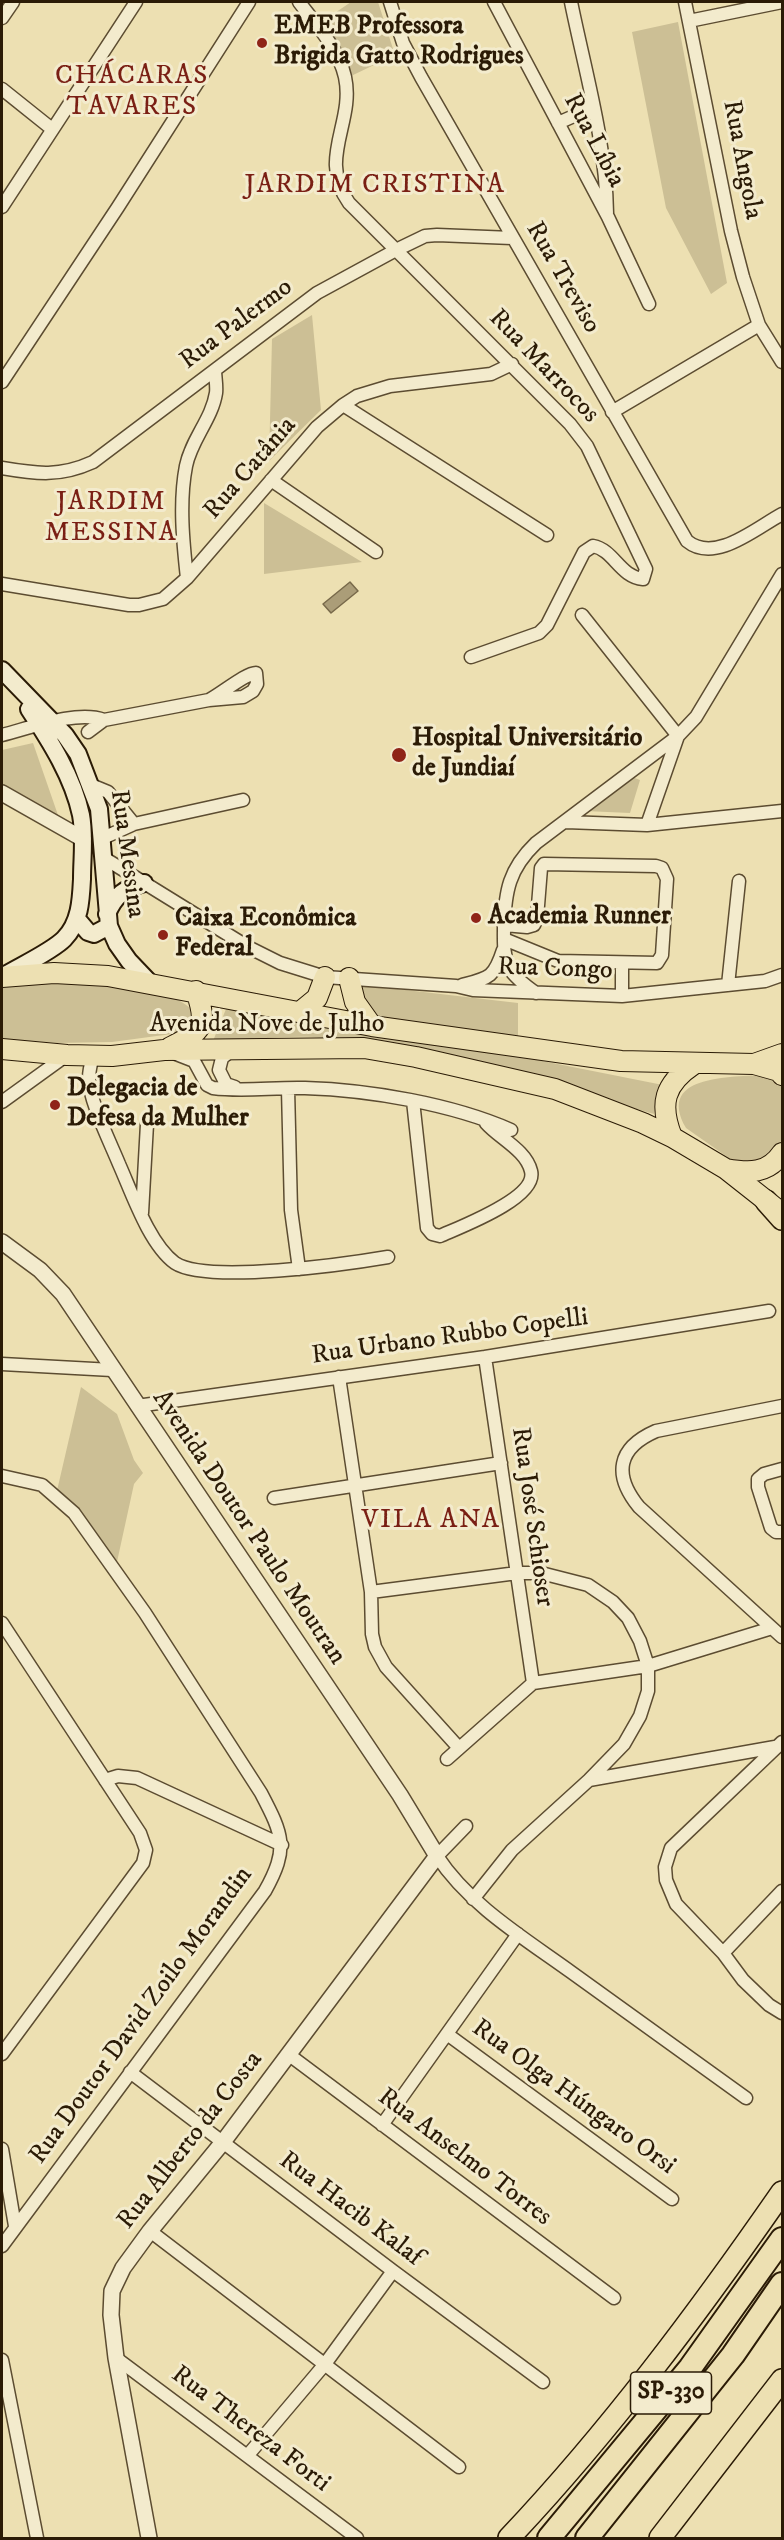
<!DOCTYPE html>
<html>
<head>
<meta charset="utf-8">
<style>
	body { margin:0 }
	#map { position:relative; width:784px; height:2540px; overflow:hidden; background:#ede0b2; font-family:"IM FELL DW Pica",serif }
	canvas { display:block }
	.frame { position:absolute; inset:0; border:3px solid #2b1b06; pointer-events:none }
</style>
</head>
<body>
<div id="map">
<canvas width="784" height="2540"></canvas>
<div class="frame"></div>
</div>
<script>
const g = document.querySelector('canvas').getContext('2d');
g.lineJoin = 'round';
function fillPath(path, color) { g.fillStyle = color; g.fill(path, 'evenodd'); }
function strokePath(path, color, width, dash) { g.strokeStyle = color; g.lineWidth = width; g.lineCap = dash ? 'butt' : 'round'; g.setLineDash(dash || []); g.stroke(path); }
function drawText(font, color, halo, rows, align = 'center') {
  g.font = font + ' "IM FELL DW Pica",serif'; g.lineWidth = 6; g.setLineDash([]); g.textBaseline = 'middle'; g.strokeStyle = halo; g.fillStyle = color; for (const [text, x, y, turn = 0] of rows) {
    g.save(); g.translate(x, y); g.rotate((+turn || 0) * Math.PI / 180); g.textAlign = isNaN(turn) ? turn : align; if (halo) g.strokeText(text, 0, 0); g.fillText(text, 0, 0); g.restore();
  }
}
fillPath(new Path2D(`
	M351,2H378L395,55L351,76L323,21Z
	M678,22L727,283L711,294L666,208L632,32Z
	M312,315L321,410L269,461L272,339Z
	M264,503L362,562L264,574Z
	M33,743L59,818L2,786V750Z
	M632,777L640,780L630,813L585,811Z
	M25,976C66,980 161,981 190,1008L191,1019L179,1033L112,1042L56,1043L2,1039V988L7,987Z
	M363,985L518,1003V1038L377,1019L359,992Z
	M226,1009L412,1035L663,1085L654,1114C547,1083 440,1047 328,1038C291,1034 251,1040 213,1041Z
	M771,1074L780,1081L782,1087V1139L773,1158L743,1168L686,1128C654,1072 738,1078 771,1074Z
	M81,1387L117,1414L134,1460L143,1473L134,1484L115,1571L56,1495Z`), '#ccbf95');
const water = new Path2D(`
	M350,582L358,591L331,613L323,604Z`);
fillPath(water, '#ab9d78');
strokePath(water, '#78694a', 1.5);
const minor = new Path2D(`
	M299,2C315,23 339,49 345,77C355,123 317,158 349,203L570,424L587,446L646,569L643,579C620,577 614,550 593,546L584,552L547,625L539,633L471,657
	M390,2L403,43L421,77L687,541C715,564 756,528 782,514
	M494,2L608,217L649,304
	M571,2C585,71 606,142 607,213
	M685,2L731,231L743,277L759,325L782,362
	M2,18L13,2
	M689,21L782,2
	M2,89L52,129
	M558,123L592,108
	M2,207L136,2
	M2,382L118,207L249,2
	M343,405L547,535
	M612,412L759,325
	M2,468C37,474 60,477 93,462L317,293L396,250L425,236L437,235L512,238
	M271,480L376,552
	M187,578C183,542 179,502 186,466C191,440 212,419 216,393C217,386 215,377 215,370
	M2,584L129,605H139L163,599L187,578L317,427L343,405L357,396L390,386L491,374L512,364
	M582,615L678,736
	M88,732L104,720L209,700L243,697L253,691L257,684L256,673C246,673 221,694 209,700
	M2,735C30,728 77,710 104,720
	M91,785L108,792L134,824
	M566,822L647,825L782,811
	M647,825L678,736
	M103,838L134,824L243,800
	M104,858L248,947L280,963L325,977L456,986L473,990L622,996L765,981L782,975
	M504,939L558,961L657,963L662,955L667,879L662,868L656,866L544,864L541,868L537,918L534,925L527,927L504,925
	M462,985C489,978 494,978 503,950
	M728,985L739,881
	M536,993C526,986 515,978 509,968C503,955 504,940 504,927C505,891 509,869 536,843L678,736L696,717L782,574
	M622,996V963
	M232,1050L222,1058L219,1070L226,1084L235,1087
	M176,1054L194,1061L207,1085L213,1088C244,1092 274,1087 305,1088C370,1090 452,1104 511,1130
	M93,1056C91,1063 89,1071 89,1078C88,1098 111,1144 119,1164C132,1193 149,1244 175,1263C207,1284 347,1264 388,1257
	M288,1089L291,1210L299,1269
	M413,1101L427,1228L432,1234L440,1236C460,1227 538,1198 531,1171C526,1150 499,1138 486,1123
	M2,1102L67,1055
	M142,1213L147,1124
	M485,1357L533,1683
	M2,1364L112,1370
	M339,1377L371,1592L372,1634L375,1647L386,1667L459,1748
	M137,1406L485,1357L769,1311
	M782,1406L656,1431C617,1448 613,1475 639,1507L782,1637
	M782,1469L764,1474L758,1479V1487L771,1528L776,1532H782
	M2,1476L42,1485L74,1513L145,1613L261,1793C283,1835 289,1848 265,1891L2,2246
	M274,1498L501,1463
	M371,1592L517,1573H541L588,1585L613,1602L628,1618L640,1641L648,1666V1691L640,1716L624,1744L589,1780L512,1850L473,1899
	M2,1623L140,1833L146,1850L143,1863L2,2054
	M533,1683L648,1666L772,1628
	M782,1742L671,1848L665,1867L666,1880L676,1904L723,1953L743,1980L769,2005L782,2013
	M447,1759L533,1683
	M105,1780L118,1776L137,1778L282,1845
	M589,1780L775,1747
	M466,1826L437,1856C469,1905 524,1938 571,1972C629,2014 688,2056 746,2098
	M723,1953L782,1891
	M447,2034L672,2199
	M288,2054L614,2298
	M130,2072L393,2271L543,2382
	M382,2125L518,1934
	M2,2149L15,2226
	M150,2231L459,2467
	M116,2358L357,2538
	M2,2360L37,2538
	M248,2455L325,2364L393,2271`);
const tertiary = new Path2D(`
	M2,793L83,839
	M2,1242L40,1270L63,1294L400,1795L437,1856L223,2142L150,2231L123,2268L112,2291L111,2315L116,2358L149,2538`);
const secondary = new Path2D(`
	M2,670L65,735L78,754L99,809L109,926L117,944L129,961L149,982
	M107,914C115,895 125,888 144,883
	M77,919L88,932L94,934L109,926
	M2,977C18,967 51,952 64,939C80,923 81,900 82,879C82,858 85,836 81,815C73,777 50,741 29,709`);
const primary = new Path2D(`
	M2,977L54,973L108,976L372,1026L621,1061L754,1064L782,1054
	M349,978L355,1002L372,1026
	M300,1012L317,998L325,977
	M169,1048C201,1031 209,1029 196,991
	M2,1049L67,1055L112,1056L164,1050L364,1048L416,1057L555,1089L643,1123L672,1137L726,1169L778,1210
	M754,1064L779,1071L782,1075
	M672,1137C659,1104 664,1084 694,1064
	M726,1169C749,1173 768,1174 782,1153`);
const trunk = new Path2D(`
	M766,1201L782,1219
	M509,2538C610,2431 698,2313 782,2192
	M660,2538L782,2380`);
const motorway = new Path2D(`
	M549,2538L690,2368L782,2239
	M587,2538L733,2355L782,2284`);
strokePath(minor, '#5c4c31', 15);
strokePath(tertiary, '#5c4c31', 18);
strokePath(secondary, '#2b1b06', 20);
strokePath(primary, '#2b1b06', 22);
strokePath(trunk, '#2b1b06', 24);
strokePath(motorway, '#2b1b06', 26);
strokePath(minor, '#f3ebcd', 12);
strokePath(tertiary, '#f3ebcd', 15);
strokePath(secondary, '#f3ebcd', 16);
strokePath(primary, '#ede0b2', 20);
strokePath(trunk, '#ede0b2', 21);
strokePath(motorway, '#ede0b2', 22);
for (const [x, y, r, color] of [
	[262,43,6,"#8f2418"],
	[399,755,8,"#8f2418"],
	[476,918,6,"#8f2418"],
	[163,935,6,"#8f2418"],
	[55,1105,6,"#8f2418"]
]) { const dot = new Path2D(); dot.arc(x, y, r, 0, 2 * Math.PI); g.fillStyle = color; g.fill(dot); strokePath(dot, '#f3ebcd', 2); }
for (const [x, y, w] of [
	[671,2393,81]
]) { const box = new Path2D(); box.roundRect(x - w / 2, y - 21, w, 42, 4.5); g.fillStyle = '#f3ebcd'; g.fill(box); strokePath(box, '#2b1b06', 1.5); }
drawText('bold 24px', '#2b1b06', null, [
	["SP-330",671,2393]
]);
drawText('bold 26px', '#2b1b06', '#f3ebcd', [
	["EMEB Professora",274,28],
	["Brigida Gatto Rodrigues",274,58],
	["Hospital Universitário",412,740],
	["de Jundiaí",412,770],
	["Academia Runner",488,918],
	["Caixa Econômica",175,920],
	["Federal",175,950],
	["Delegacia de",67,1090],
	["Defesa da Mulher",67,1120]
], 'left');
drawText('26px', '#2b1b06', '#f3ebcd', [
	["Rua Líbia",593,141,62],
	["Rua Angola",741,160,79],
	["Rua Treviso",562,278,60],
	["Rua Palermo",237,325,-37],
	["Rua Marrocos",543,367,46],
	["Rua Catânia",251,469,-49],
	["Rua Messina",126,854,82],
	["Rua Congo",555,970,2],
	["Avenida Nove de Julho",267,1026],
	["Rua Urbano Rubbo Copelli",450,1338,-8],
	["Rua José Schioser",531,1517,82],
	["Avenida Doutor Paulo Moutran",248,1528,56],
	["Rua Doutor David Zoilo Morandin",142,2016,-54],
	["Rua Olga Húngaro Orsi",573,2098,36],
	["Rua Alberto da Costa",191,2141,-52],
	["Rua Anselmo Torres",464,2158,37],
	["Rua Hacib Kalaf",350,2210,37],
	["Rua Thereza Forti",250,2430,37]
]);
g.letterSpacing = '1.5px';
drawText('27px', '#7a1f14', '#f3ebcd', [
	["CHÁCARAS",132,77],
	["TAVARES",132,108],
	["JARDIM CRISTINA",375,186],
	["JARDIM",111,503],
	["MESSINA",111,534],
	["VILA ANA",431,1521]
]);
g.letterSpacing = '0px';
</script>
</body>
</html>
